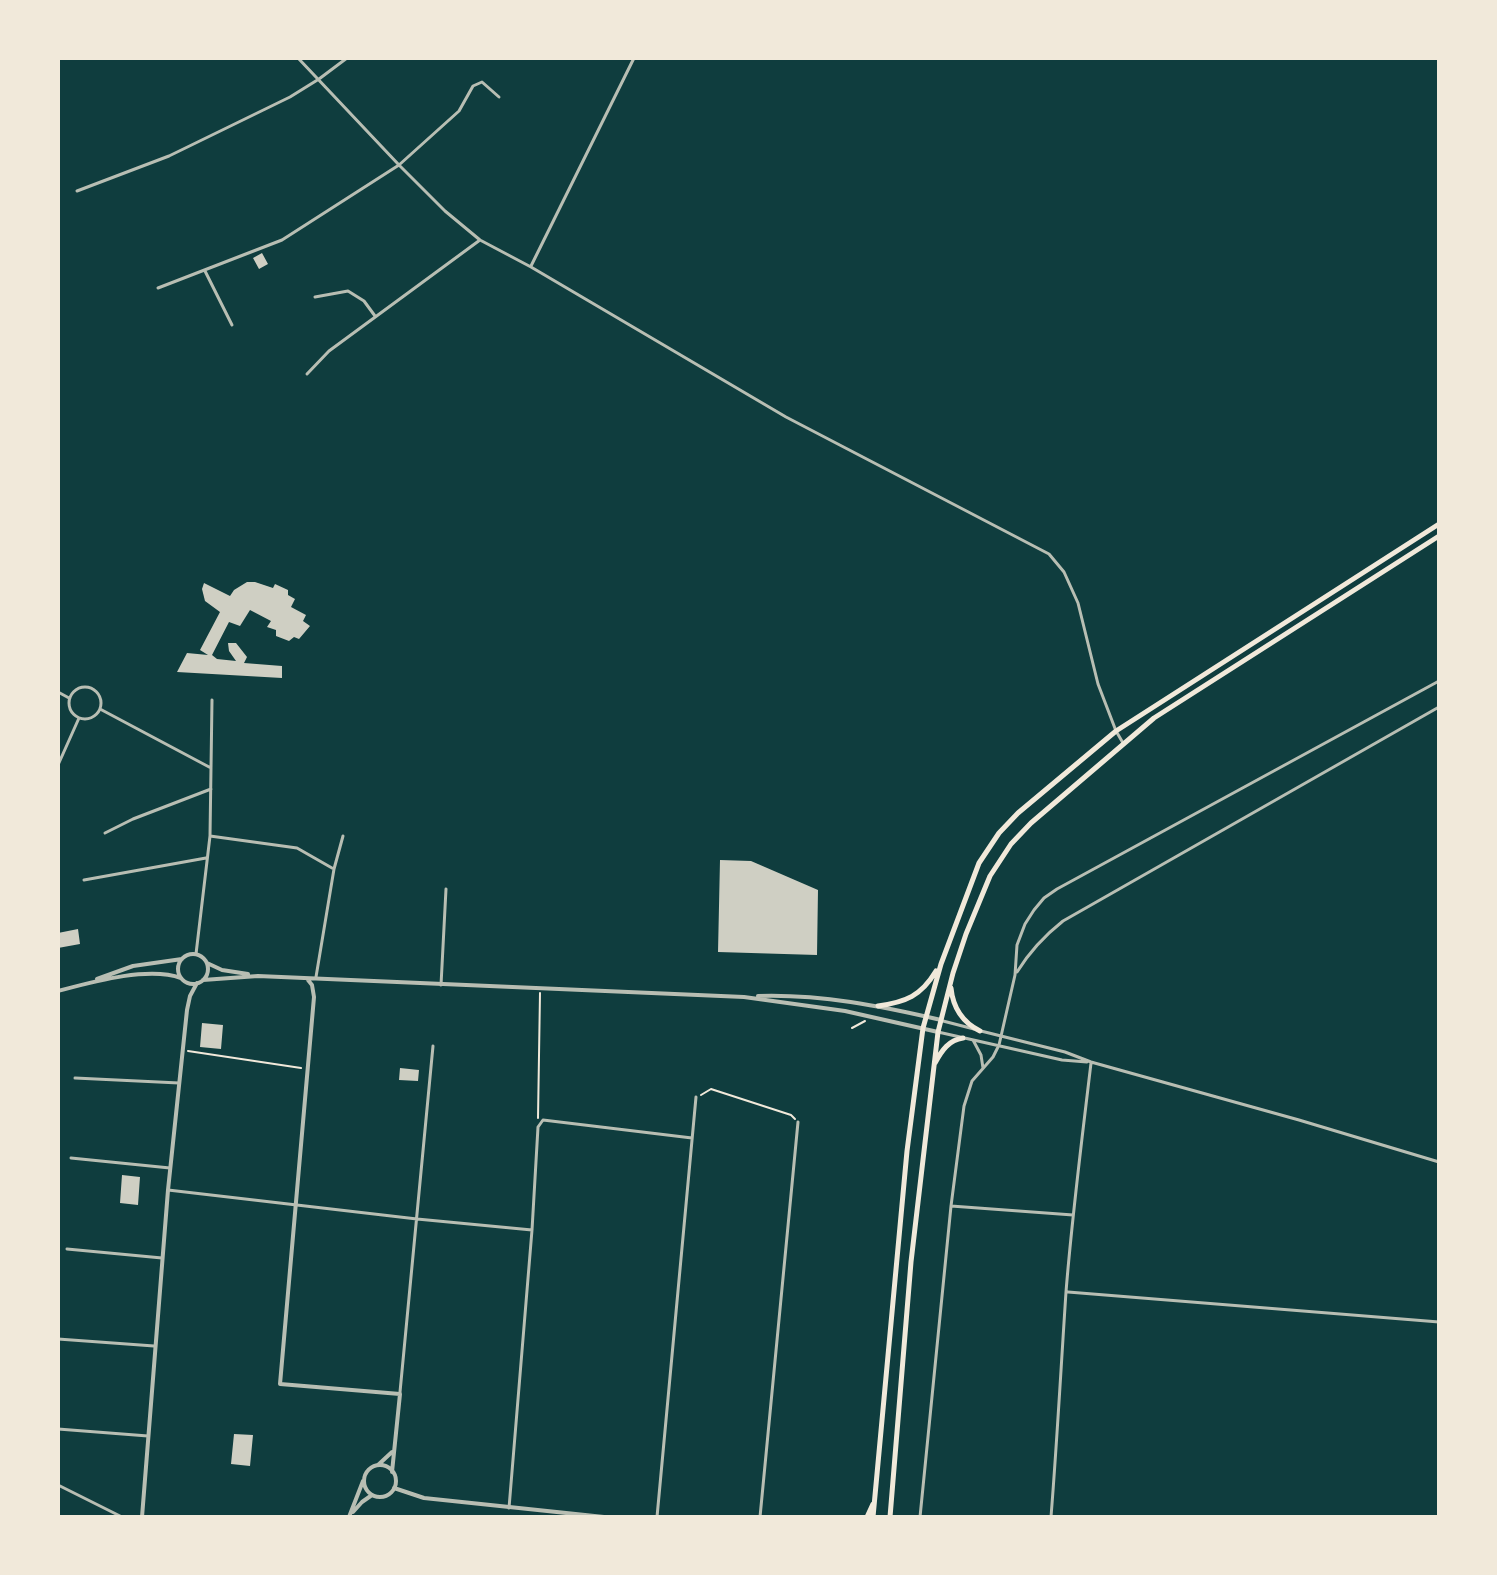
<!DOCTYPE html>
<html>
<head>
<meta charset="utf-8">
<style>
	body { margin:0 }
	#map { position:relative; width:1497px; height:1575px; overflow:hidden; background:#0f3d3e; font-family:Quicksand,sans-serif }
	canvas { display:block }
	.frame { position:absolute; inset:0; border:60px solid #f1e9da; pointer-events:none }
</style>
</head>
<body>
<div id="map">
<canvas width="1497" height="1575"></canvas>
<div class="frame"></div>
</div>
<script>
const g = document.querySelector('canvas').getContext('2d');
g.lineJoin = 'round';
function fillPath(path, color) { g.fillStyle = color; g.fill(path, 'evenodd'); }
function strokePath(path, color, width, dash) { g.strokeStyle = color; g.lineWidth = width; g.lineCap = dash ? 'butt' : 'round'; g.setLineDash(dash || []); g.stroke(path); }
fillPath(new Path2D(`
	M262,253L268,264L259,269L253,258Z
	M247,582H255L273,588L275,584L288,590V595L295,599L291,607L306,615L303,621L310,626L299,639L294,637L289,641L276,636V630L267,627L271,621L250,610L240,626L229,622L212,655L217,659L236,661L229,651L228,643H236L247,657L244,663L282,666V678L177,672L187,653L208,655L200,650L220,612L205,601L202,589L204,583L230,596L234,590Z
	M720,860L751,861L818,890L817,955L718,952Z
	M78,929L80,944L58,948V933Z
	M202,1023L223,1025L221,1049L200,1047Z
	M400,1068L419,1070L418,1081L399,1080Z
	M122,1175L140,1177L138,1205L120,1203Z
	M234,1434L253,1435L250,1466L231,1464Z`), '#cfcfc3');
strokePath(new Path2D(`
	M852,1028L865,1021
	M188,1051L301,1068
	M701,1095L711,1089L791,1115L795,1119
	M538,1118L540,993`), '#f1e9da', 2);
strokePath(new Path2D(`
	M298,58L399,165L445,211L480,240L531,267L786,417L1049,554L1064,572L1078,603L1098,684L1116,731L1123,743
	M77,191L169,156L290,97L319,79L347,58
	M531,266L634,58
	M205,271L232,325
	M158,288L282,240L399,165L459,111L473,86L482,82L499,97
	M315,297L348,291L364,301L375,316
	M307,374L329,351L480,240
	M69 703a16 16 0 1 1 32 0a16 16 0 1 1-32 0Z
	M58,692L69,698
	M100,709L211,768
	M58,765L79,718
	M105,833L133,819L211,789
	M210,836L297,848L332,868
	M84,880L206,858
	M196,954L210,836L212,700
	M1017,972C1030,951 1044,936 1063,921L1439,707
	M316,977L334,869L343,836
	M441,985L446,889
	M943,1021L974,1029
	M981,1031L1065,1052L1091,1062L1299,1120L1439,1162
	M938,1032L1062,1060L1087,1062
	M973,1040L981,1055L983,1068
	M75,1078L179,1083
	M71,1158L170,1168
	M168,1190L417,1219L532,1230
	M951,1206L1073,1215
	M67,1249L162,1258
	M1068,1292L1439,1322
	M58,1339L154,1346
	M400,1392L433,1046
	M58,1429L148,1436
	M58,1485L122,1517
	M509,1508L532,1230L538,1127L543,1120L692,1138
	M657,1517L696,1097
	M760,1517L798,1122
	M920,1517L951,1206L964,1106L972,1081L993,1057L999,1045L1015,975L1017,945L1025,924L1034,910L1044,898L1057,889L1439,681
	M1051,1517C1057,1442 1061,1367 1066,1292C1072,1216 1082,1139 1091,1063`), '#b8beb3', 3);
strokePath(new Path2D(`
	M178 969a15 15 0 1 1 30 0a15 15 0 1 1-30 0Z
	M207,963L222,970L248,974
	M97,979L133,966L182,959
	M203,980L258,976L744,997L845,1011L938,1032
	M308,980L312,985L314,997L280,1384L400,1394L392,1472
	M58,991C92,982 148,966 181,978
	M758,996C821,994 881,1006 941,1020
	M378,1465L392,1452
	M364 1481a16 16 0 1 1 32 0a16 16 0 1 1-32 0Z
	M394,1488L424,1498L604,1517
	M353,1512L362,1502L372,1495
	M142,1517L168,1190L187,1010L190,996L197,983
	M349,1517L363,1481`), '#b8beb3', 4);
strokePath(new Path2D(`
	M951,988C953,1008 962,1022 980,1031
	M878,1006C906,1002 921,996 936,971
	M935,1063C942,1050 949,1040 963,1038
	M867,1517L873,1504
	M873,1517L907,1151L923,1028L941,964L979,863L999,833L1018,813L1116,731L1439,524
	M890,1517L911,1262L938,1032L953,973L966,934L990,876L1011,844L1031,823L1154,718L1439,536`), '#f1e9da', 5);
</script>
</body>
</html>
